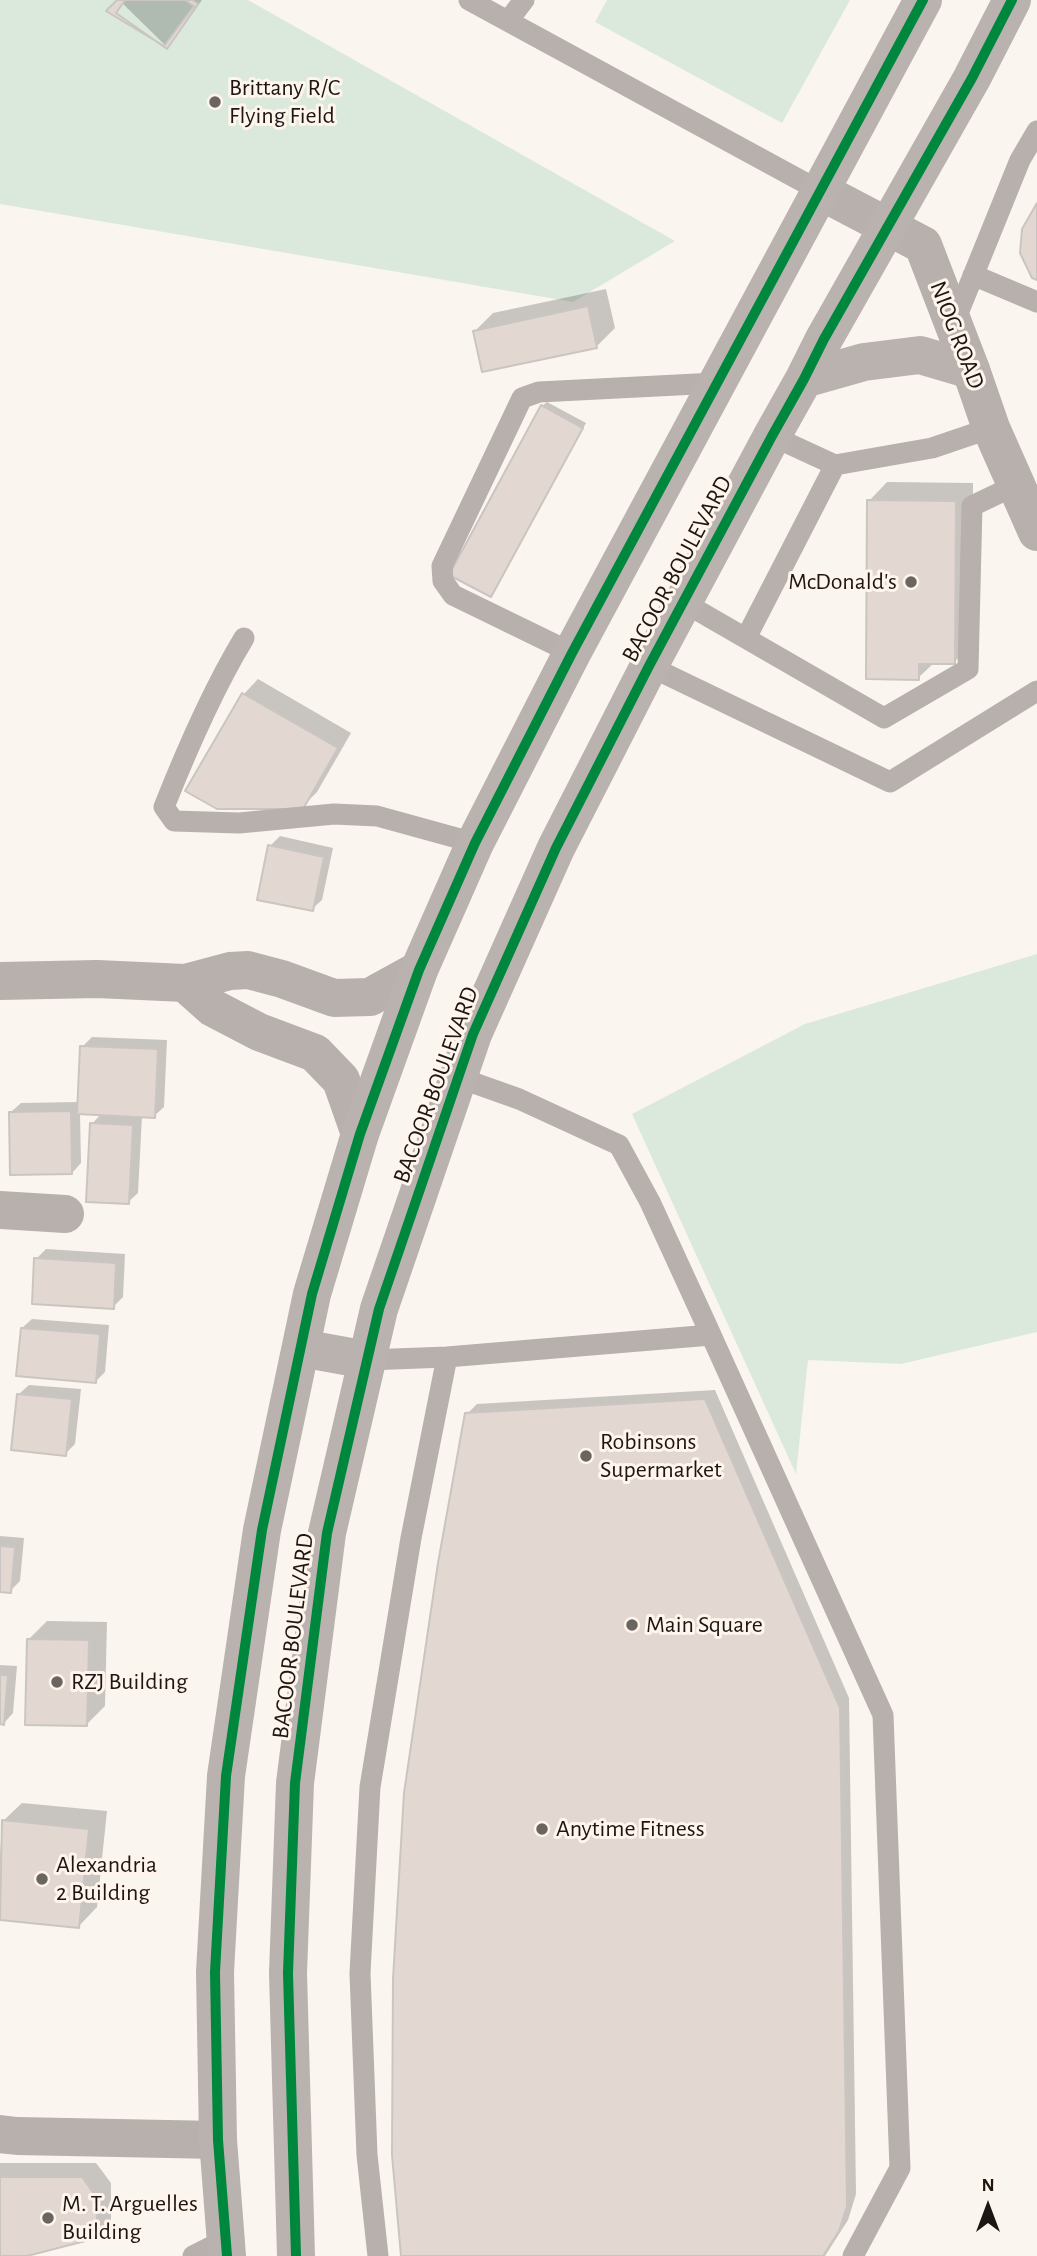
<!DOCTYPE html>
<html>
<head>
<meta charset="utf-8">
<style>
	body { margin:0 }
	#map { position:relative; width:1037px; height:2256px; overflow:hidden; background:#fbf5f0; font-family:"Alegreya Sans",sans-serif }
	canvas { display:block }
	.north { position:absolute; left:953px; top:2172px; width:70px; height:70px; -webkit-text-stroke:5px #fff5ec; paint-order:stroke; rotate:0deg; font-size:19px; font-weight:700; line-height:28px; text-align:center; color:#1c1714 }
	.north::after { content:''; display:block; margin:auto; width:24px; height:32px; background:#1c1714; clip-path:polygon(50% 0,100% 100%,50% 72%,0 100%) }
</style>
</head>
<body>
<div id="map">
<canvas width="1037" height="2256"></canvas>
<div class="north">N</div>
</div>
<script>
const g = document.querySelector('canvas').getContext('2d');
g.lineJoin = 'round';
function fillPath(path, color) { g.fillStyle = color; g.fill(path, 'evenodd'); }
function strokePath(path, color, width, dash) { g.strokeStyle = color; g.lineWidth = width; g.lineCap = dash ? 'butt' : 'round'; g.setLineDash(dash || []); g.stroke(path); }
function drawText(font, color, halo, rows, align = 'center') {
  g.font = font + ' "Alegreya Sans",sans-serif'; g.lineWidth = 6; g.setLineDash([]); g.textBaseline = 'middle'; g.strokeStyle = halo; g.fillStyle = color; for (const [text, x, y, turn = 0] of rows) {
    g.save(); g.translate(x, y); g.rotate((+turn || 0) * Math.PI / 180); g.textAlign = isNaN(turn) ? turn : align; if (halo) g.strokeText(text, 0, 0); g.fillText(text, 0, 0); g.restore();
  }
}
fillPath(new Path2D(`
	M0,0H248L675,241L573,302L0,204Z
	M607,0H850L782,123L595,22Z
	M1037,954V1332L901,1364L808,1360L796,1474L632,1114L805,1024Z`), '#dbe9dc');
fillPath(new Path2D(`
	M119,0H202L176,37L167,47Z
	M606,289L615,328L596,347L475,331L493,313Z
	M547,402L586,423L495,590L490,595L542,406Z
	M887,482L973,483V644L954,662H935L918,678L869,501Z
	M258,679L351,733L317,792L302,807L187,790L244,694Z
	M280,836L333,848L322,900L312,909L270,846Z
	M92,1037L167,1040L164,1107L154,1116H142L138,1193L128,1202L92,1124L101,1114L80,1113L81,1163L72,1173L11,1112L21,1103L79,1102L82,1047Z
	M46,1249L125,1254L123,1297L113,1307L36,1259Z
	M32,1319L109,1325L105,1372L96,1381L22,1328Z
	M29,1385L81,1389L75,1444L65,1454L19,1394Z
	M715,1390L849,1698L856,2194L848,2220L825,2256H402L467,1414L477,1404Z
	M0,1536L24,1538L20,1581L10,1591L0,1590Z
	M47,1621L107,1622L105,1706L87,1724L29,1639Z
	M0,1665L17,1666L13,1713L4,1723H0Z
	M22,1803L107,1811L97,1907L79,1926L0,1918V1854L3,1821Z
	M0,2163H96L111,2183V2222L96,2236L20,2256H0Z`), '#0003');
const building = new Path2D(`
	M117,0H185L194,6L164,46L106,11Z
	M125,0H192L198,4L167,49L116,13Z
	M1037,203V280L1032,278L1020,253L1022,229Z
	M588,306L597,348L482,372L473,331Z
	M541,405L583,428L491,597L449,575Z
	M867,500L956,501L955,664H919V680L866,679Z
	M242,693L338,748L303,809H217L185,791Z
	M268,845L324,857L313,911L257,900Z
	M80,1046L158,1049L155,1118L77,1114Z
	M71,1111L72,1174L10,1175L9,1112Z
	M90,1123L133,1125L129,1204L86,1202Z
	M34,1258L116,1263L114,1309L32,1304Z
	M21,1328L100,1334L96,1383L16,1376Z
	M17,1394L72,1399L66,1456L11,1450Z
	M705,1399L840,1708L847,2206L839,2231L823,2256H401L392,2155L393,1979L404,1793L438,1563L465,1413Z
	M0,1546L15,1547L11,1593L0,1592Z
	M27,1639L89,1640L87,1726L25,1725Z
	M0,1675H8L4,1725L0,1724Z
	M2,1820L89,1829L79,1928L0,1920Z
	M0,2177H82L97,2198V2238L27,2256H0Z`);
fillPath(building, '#e2d8d1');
strokePath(building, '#cac5c1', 2);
strokePath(new Path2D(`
	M469,0L820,191
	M508,21L524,0
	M973,275L1037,302
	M954,323L1020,160L1037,131
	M772,436L835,465L932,448L991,428
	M683,602L884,718L968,669L972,506L1016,485
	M244,638C212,691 187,749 164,807L174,821L239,823L334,814L377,816L475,843
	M746,638L835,465
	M572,653L453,595L443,581L442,566L522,398L539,392L716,383
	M649,666L890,782L1037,691
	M711,1335L883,1715L900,2168L853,2256
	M367,1360L447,1357L711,1335L650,1202L619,1145L519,1099L457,1077
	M193,2256L225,2240
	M378,2256L367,2155L360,1973L370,1787L411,1538L447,1357`), '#b7b0ad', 21);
strokePath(new Path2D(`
	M0,981L97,979L185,983L230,971L248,970L282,979L334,998L370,997L419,970
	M185,983L213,1008L259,1032L315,1053L341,1080L360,1134
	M0,1210L65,1214
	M0,2134L17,2136L218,2140`), '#b7b0ad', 38);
strokePath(new Path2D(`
	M820,191L923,245L971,370L991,428L1037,532`), '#b7b0ad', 38);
strokePath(new Path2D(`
	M804,379L864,362L920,355L971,370
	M301,1348L367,1360
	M227,2256L218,2140L215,1972L226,1776L262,1530L312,1294L360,1134L419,970L475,843L572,653L923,0
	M296,2256L288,1973L295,1783L327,1533L379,1309L473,1034L556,848L649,666L772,436L804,379L824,339L972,78L1012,0`), '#bab2af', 38);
strokePath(new Path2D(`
	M227,2256L218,2140L215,1972L226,1776L262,1530L312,1294L360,1134L419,970L475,843L572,653L923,0
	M296,2256L288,1973L295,1783L327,1533L379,1309L473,1034L556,848L649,666L772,436L804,379L824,339L972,78L1012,0`), '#00873e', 10);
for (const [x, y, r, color] of [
	[215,102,7,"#6a6561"],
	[911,582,7,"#6a6561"],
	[586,1456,7,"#6a6561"],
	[632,1625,7,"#6a6561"],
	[57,1682,7,"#6a6561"],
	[542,1829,7,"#6a6561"],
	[42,1879,7,"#6a6561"],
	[48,2218,7,"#6a6561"]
]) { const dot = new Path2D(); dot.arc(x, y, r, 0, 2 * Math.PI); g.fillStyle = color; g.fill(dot); strokePath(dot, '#fff5ec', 2.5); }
drawText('24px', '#1c1714', '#fff5ec', [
	["Brittany R/C",229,88],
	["Flying Field",229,116],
	["McDonald's",897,582,"right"],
	["Robinsons",600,1442],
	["Supermarket",600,1470],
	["Main Square",646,1625],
	["RZJ Building",71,1682],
	["Anytime Fitness",556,1829],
	["Alexandria",56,1865],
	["2 Building",56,1893],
	["M. T. Arguelles",62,2204],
	["Building",62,2232]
], 'left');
drawText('24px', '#1c1714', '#fff5ec', [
	["NIOG ROAD",957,335,69],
	["BACOOR BOULEVARD",677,569,-62],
	["BACOOR BOULEVARD",436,1085,-70],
	["BACOOR BOULEVARD",293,1636,-83]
]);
</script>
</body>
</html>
